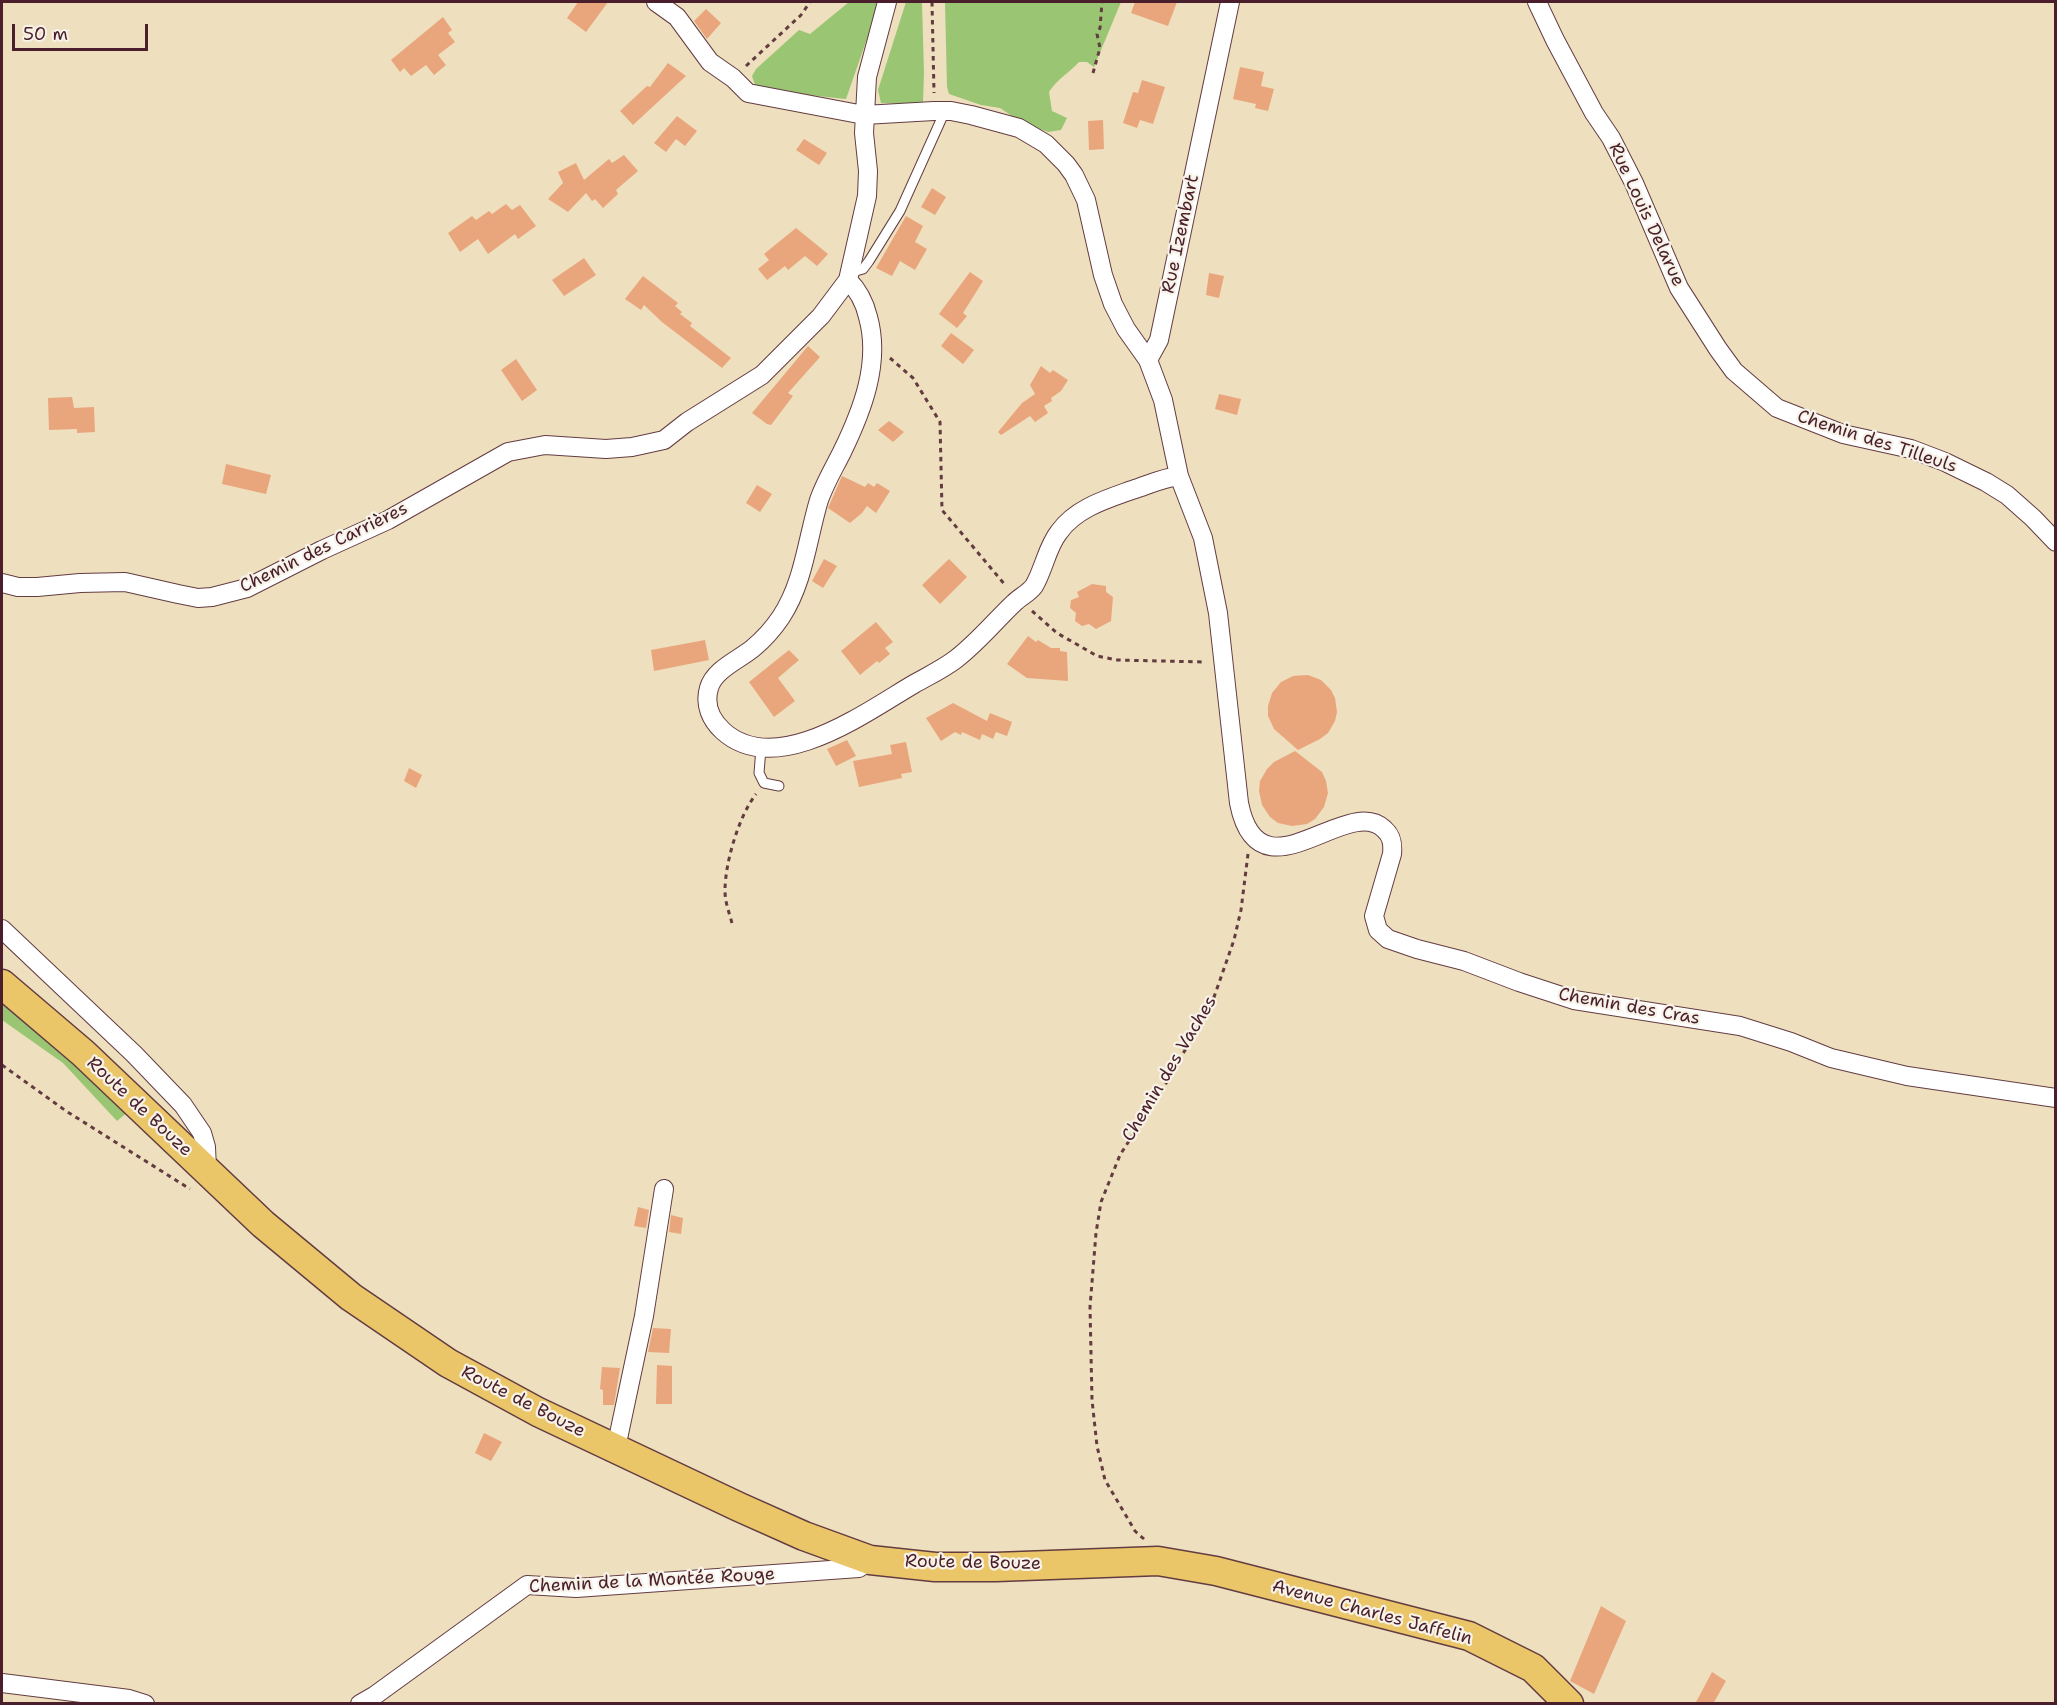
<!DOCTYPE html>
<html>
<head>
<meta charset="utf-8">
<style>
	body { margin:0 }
	#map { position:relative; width:2057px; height:1705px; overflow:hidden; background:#eedfbe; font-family:"Shantell Sans",sans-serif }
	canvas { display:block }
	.frame { position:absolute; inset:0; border:3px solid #4a1f2b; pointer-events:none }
	.scale { position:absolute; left:12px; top:24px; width:136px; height:27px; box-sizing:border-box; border:3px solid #4a1f2b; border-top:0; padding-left:8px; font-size:18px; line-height:21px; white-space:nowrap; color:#4a1f2b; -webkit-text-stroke:4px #f7f3e8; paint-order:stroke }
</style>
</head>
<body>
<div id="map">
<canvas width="2057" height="1705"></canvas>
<div class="frame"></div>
<div class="scale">50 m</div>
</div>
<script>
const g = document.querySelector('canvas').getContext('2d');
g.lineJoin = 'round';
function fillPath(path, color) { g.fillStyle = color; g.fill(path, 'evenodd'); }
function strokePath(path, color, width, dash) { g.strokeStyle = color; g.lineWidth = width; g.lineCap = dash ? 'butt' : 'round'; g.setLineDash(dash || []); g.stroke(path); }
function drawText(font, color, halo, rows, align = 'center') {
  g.font = font + ' "Shantell Sans",sans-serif'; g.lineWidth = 4.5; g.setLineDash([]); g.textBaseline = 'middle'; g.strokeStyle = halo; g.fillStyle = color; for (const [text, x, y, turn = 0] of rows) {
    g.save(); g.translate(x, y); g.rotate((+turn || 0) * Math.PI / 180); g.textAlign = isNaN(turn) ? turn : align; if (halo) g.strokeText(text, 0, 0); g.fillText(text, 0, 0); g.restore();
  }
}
fillPath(new Path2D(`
	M849,2H876L877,10L846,99L768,91L756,88L752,76L756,69L799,30L810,34Z
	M906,2H922L924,73L923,102L908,104L881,103L878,90Z
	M945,2H1121L1094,67L1087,62H1079C1069,73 1057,79 1049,92L1052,111L1067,118L1061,130L1048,132L1021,122L1000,108L981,105L949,94L947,87Z
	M2,997L129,1111L117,1121L63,1063L2,1020Z`), '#9ac674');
fillPath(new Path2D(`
	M578,2H608L586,32L567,18Z
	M1135,2H1177L1168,26L1131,13Z
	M706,9L721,23L707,39L694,21Z
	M443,17L452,30L448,33L455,42L438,55L446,65L434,75L426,65L411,76L404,68L400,72L391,60Z
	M668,63L686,76L633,125L620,111L647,86L650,87Z
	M1240,67L1264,72L1261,86L1274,89L1268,111L1255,108L1256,104L1233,99Z
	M1142,80L1165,87L1153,124L1140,120L1137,128L1123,123L1133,92L1138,93Z
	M677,116L697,131L685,146L676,139L666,152L654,143Z
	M1103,120L1104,149L1089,150L1088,121Z
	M804,139L827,153L819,165L796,150Z
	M624,155L638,171L616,190L618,194L603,208L595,199L592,201L586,193L568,212L548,199L563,183L558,172L576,163L584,180L609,159L612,163Z
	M932,188L946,197L935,215L921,207Z
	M506,204L512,210L520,205L536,226L518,239L515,234L488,254L478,239L460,252L448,233L472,216L476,220L489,211L492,214Z
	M906,216L923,226L915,242L927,249L915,270L900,261L892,276L876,268Z
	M796,228L828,254L817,266L805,256L788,270L785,266L767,280L758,269L769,260L764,254Z
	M584,258L596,275L564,296L552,280Z
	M970,272L983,281L963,313L967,316L957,328L939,314Z
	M1209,273L1224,276L1219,298L1206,295Z
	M643,276L678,303L675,306L682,312L680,314L692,323L690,326L731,358L722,368L662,322L644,305L641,310L625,299Z
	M951,333L974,350L963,364L941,346Z
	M808,346L820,357L788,393L793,396L771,425L767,424L752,413Z
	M516,359L537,390L522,401L501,370Z
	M1041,366L1050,373L1053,370L1068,380L1061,391L1051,398L1052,401L1044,406L1048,413L1035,422L1030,416L1001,435L998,432L1022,403L1035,394L1030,385Z
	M1219,394L1241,399L1237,415L1215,409Z
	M72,397L74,408L94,407L95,432L77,433V429L49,430L48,398Z
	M889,421L904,432L893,442L878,430Z
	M226,464L271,475L266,494L222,484Z
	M842,476L865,487L868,483L874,487L877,483L890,491L876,513L867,506L862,513L850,523L828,508Z
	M757,485L772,494L760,512L746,503Z
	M824,559L837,566L823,588L812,581Z
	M949,559L967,577L940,604L922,585Z
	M1092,584L1106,586V592L1113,597L1111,621L1096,629L1089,624L1082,626L1075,621L1076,613L1070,608L1071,600L1079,597L1077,592Z
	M876,622L893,642L885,648L890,654L879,663L877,661L860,675L841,651Z
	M1028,636L1036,642L1038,640L1051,648H1060V651L1067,652L1068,681L1027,678L1007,664Z
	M705,640L709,660L654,671L651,650Z
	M789,650L799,660L778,678L795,701L774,717L749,682Z
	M1308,675L1321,680L1331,690L1335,698L1337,712L1335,721L1328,733L1320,739L1298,750L1274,729L1268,716V706L1272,693L1281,682L1293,676Z
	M953,703L987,721L990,713L1012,722L1007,736L996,732L993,739L982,734L980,740L962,732L961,735L955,732L941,741L926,718Z
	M847,740L856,756L836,766L827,749Z
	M906,742L912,772L901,774L902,778L859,787L853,761L892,754L890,745Z
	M1295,751L1322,772L1326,781L1328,793L1324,807L1315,819L1307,824L1292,826L1278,823L1270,817L1262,805L1259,791L1260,781L1267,769L1274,762Z
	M409,768L422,775L416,788L404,781Z
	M638,1207L649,1210L646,1228L634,1226Z
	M671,1215L683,1218L681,1234L669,1232Z
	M653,1328L671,1329L669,1353L648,1352Z
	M657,1365L672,1366V1404H656Z
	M602,1367L620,1368L614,1405H603V1390L600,1389Z
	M484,1433L502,1442L491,1461L475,1453Z
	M1601,1606L1626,1621L1594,1694L1570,1681Z
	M1712,1672L1726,1681L1713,1704H1695Z`), '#e9a67d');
const lane = new Path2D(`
	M849,273L863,269L869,261L900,211L945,111
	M761,748L759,773L764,783L779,786`);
const street = new Path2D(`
	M656,2L677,17L710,62L733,78L748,93L864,115L934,111H951L971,115L1019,128L1046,144L1066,164L1074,175L1086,200L1103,275L1113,304L1126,329L1148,360L1163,400L1179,476L1203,538L1218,613L1239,803C1259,904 1347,793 1384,829C1392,836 1393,844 1392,854L1374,916L1378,930L1388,939L1417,949L1464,961L1519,982L1574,1000L1740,1026L1791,1042L1831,1058L1907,1076L2056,1098
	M1537,2L1555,40L1594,113L1611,138L1634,183L1679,288L1718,349L1734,371L1777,408L1843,434L1911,449L1945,462L1986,482L2007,495L2033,518L2056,542
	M848,280C858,290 865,304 868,317C881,363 862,411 842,452C834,468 825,483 819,500C807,540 804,582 781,617C773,629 763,640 752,649C738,660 714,670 709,688C704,705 711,720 723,731C776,779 866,712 914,684C928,676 943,669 956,659C977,643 995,621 1014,603C1020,597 1029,593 1034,586C1044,569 1047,547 1059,532C1076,508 1107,499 1132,490C1148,485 1162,478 1179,476
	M1148,360L1159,340L1230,2
	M2,583L18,587H37L80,583L125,582L178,594L198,598L212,597L247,588L322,550L388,520L508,452L545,445L606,449L632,447L664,440L687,422L762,375L821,316L848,280L867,196L868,171L864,133L867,77L887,2
	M2,929L134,1054L183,1105L202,1133L206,1147L207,1170
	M616,1448L644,1316L664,1189
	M2,1683L129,1699L145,1704
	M360,1704L374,1696L527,1585L576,1588L859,1568L870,1560`);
const primary = new Path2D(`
	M2,984L83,1053L263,1224L351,1297L448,1363L538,1412L739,1507L804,1536L870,1560L935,1567H996L1158,1561L1216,1571L1469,1636L1533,1668L1569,1704`);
strokePath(lane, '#633c41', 11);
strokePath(street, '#633c41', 20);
strokePath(primary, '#633c41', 31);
strokePath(new Path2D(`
	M932,2L934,93
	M746,66L801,15L810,2
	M1093,73L1100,48L1097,34L1100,28L1102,2
	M890,358L913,378L940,422L942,510L1006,586
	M1032,611L1057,633L1097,656L1117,660L1206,662
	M732,923C729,912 725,902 725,891C725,862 739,816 756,794
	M2,1065L66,1111L190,1189
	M1144,1539L1135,1531L1105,1480L1097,1446L1092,1400L1090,1307L1096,1233L1101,1202L1120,1155L1170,1077L1213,1000L1234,940L1241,910L1248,854`), '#633c41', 3, [4.5, 4.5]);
strokePath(lane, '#fff', 9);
strokePath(street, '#fff', 18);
strokePath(primary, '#eac669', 28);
drawText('18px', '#4a1f2b', '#f7f3e8', [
	["Rue Louis Delarue",1646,215,65],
	["Rue Izembart",1181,234,-78],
	["Chemin des Tilleuls",1877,442,18],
	["Chemin des Carrières",324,548,-26],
	["Chemin des Cras",1629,1007,10],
	["Chemin des Vaches",1170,1069,-59],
	["Route de Bouze",139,1107,43],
	["Route de Bouze",523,1402,27],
	["Route de Bouze",973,1563,1],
	["Chemin de la Montée Rouge",652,1581,-3],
	["Avenue Charles Jaffelin",1372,1613,15]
]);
</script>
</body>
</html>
